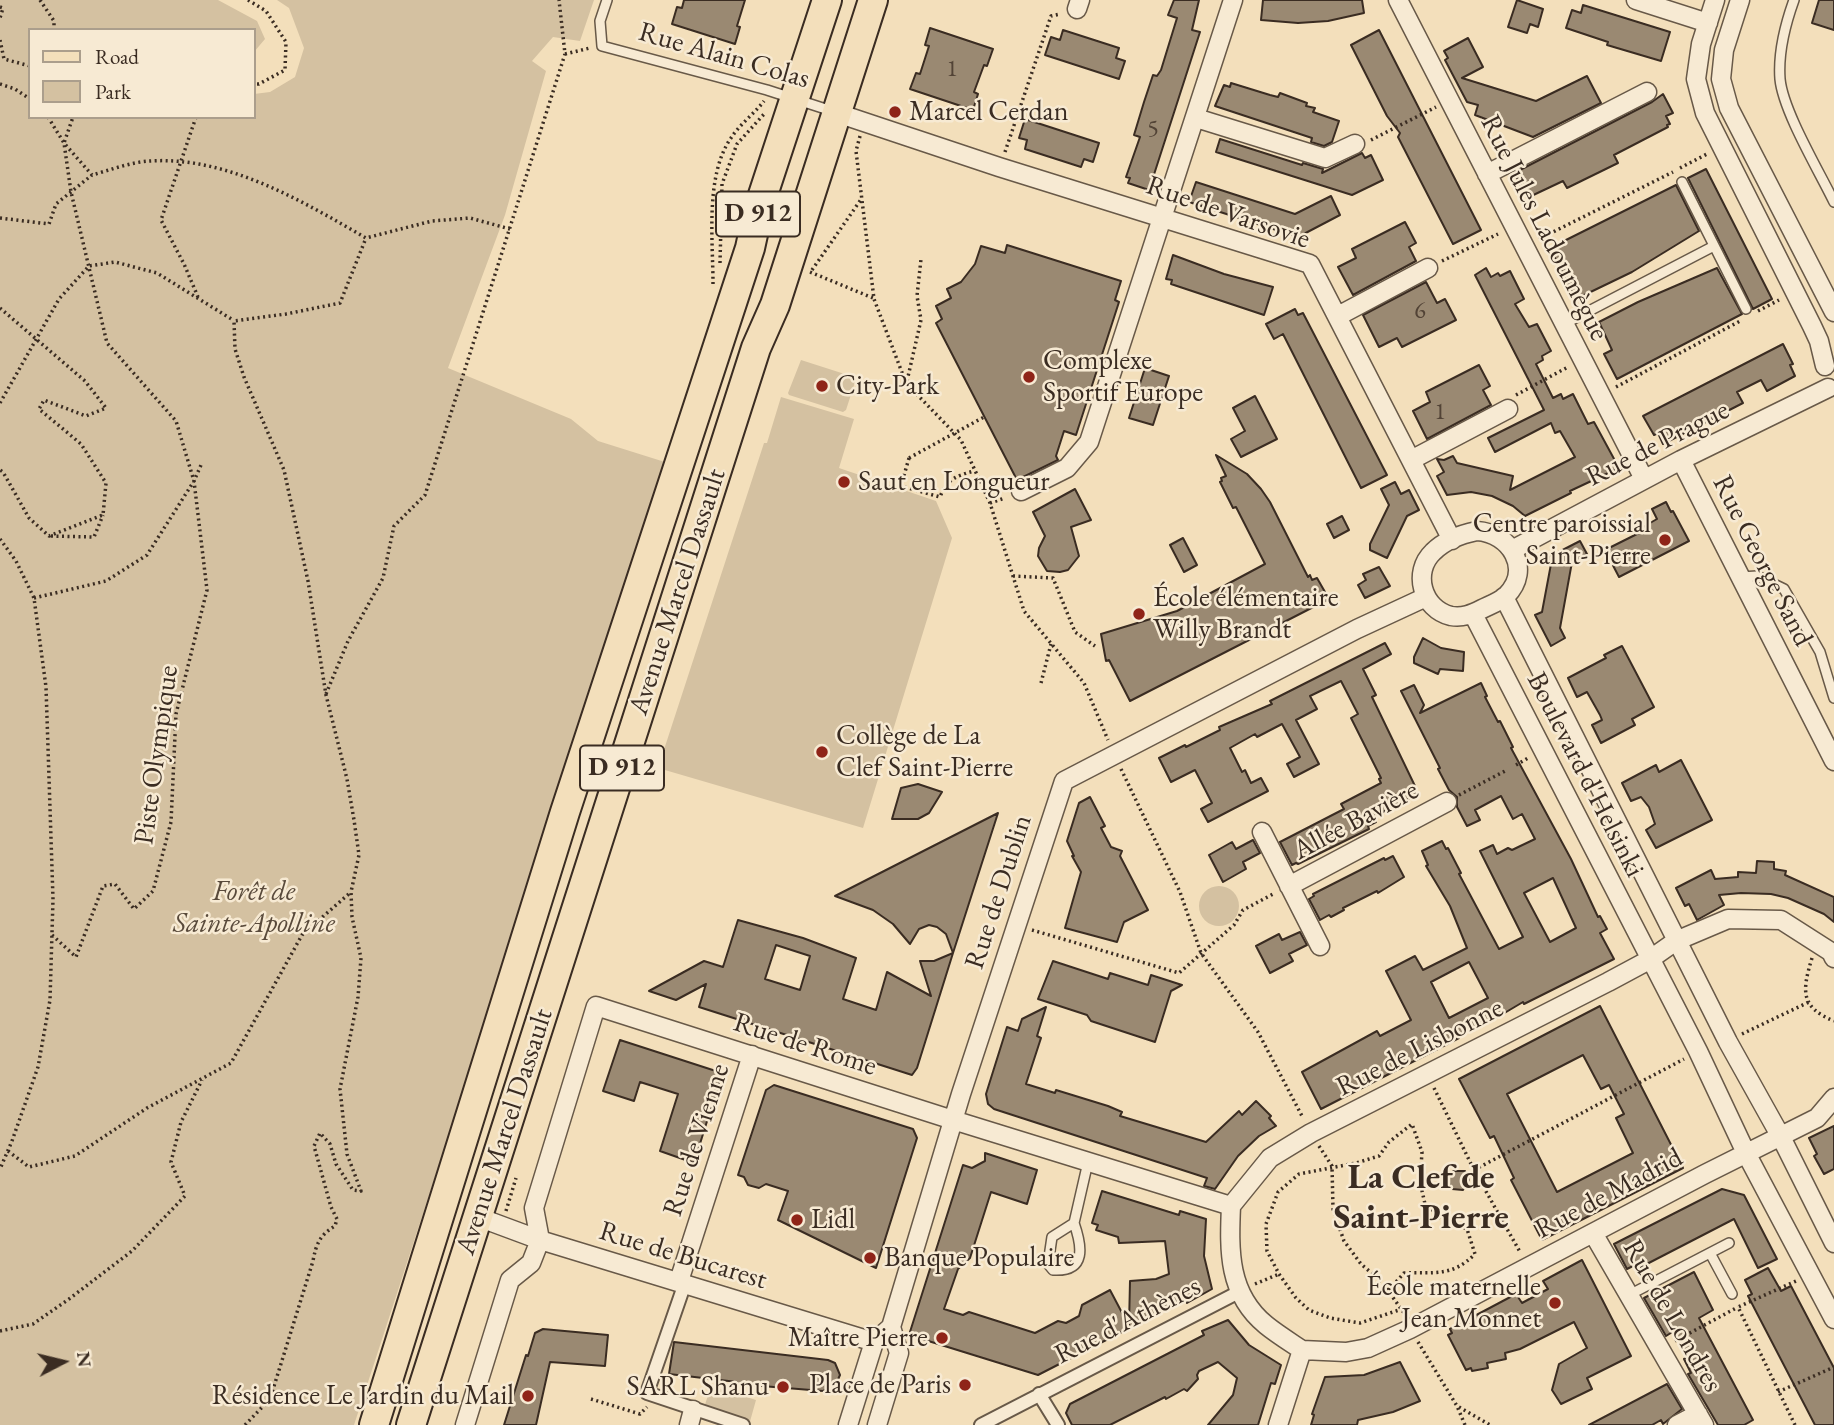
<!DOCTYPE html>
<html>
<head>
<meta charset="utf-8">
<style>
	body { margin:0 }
	#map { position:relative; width:1834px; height:1425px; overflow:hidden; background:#f3dfbb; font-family:"EB Garamond",serif }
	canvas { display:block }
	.legend { position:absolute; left:28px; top:28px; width:228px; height:91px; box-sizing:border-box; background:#f7ead3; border:2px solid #ab9e8c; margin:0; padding:9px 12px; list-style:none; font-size:21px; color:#3a2c22 }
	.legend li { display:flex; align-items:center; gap:14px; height:35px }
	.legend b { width:35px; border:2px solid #ab9e8c }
	.north { position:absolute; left:28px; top:1327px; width:70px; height:70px; -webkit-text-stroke:5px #f7ead3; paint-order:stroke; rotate:83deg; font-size:19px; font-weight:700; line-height:28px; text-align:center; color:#3a2c22 }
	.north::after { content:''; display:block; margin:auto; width:24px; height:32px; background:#3a2c22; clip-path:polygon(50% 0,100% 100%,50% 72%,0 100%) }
</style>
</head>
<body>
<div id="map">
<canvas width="1834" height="1425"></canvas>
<ul class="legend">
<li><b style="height:9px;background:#f3dfbb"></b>Road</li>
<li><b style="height:19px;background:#d4c1a1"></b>Park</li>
</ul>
<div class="north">N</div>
</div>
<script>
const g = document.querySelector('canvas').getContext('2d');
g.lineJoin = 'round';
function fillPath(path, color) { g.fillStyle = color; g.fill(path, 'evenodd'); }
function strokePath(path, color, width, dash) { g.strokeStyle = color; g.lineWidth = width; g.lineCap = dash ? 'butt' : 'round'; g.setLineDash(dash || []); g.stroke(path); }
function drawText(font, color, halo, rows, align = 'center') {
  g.font = font + ' "EB Garamond",serif'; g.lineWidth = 5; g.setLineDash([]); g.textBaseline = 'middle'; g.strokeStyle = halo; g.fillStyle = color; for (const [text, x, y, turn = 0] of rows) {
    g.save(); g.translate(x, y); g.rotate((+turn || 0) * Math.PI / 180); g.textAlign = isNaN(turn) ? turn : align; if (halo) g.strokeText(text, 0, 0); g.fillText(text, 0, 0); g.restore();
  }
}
fillPath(new Path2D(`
	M0,0H218L257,21L265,39L254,52V30H30V117H254V94L270,92L295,77L304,48L289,8L277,0H594L580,41L553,37L532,61L546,71L505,215L448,368L571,419L598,441L668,463L354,1425H0Z
	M801,360L854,377L856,379L846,410L843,412L789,395L788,393Z
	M781,397L854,419L839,468L936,501L952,538L863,828L658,768L764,443H767Z
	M1199 906a20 20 0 1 1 40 0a20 20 0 1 1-40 0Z
	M711,1386L756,1400L749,1425L701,1417Z`), '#d4c1a1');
const building = new Path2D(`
	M684,0H745L737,26L740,27L735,44L672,24L677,7L682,8Z
	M1174,0H1199L1192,30L1200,32L1149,190L1128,183L1130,178L1126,177L1140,137L1134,135L1144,102L1153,75L1157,76L1161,70L1177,18L1168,15Z
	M1263,0H1362L1364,13L1328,21L1298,23L1261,20Z
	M1517,0L1543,9L1538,27L1530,24L1527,33L1508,27Z
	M1819,0H1834V30L1812,23Z
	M1583,5L1670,32L1661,61L1607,45L1608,42L1566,28L1572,10L1581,13Z
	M930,28L993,49L987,66L984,65L974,92L978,94L973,110L910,89L916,73L920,74L929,46L925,45Z
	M1063,30L1119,48L1116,58L1125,61L1119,79L1045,55L1051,37L1060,40Z
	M1379,30L1481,230L1453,244L1398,137L1400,133L1387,116L1351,45Z
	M1468,38L1483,67L1462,78L1536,101L1587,76L1601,103L1533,137L1475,115L1478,105L1467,102L1445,60L1448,58L1444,51Z
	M1231,83L1270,95L1278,97L1280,93L1307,103L1306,106L1315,108L1313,112L1339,121L1332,142L1324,146L1311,142L1312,138L1215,106L1224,85L1230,87Z
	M1663,94L1673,113L1666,116L1670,124L1667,125L1668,127L1614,155L1618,163L1567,188L1563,181L1527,198L1514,173L1652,102Z
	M1025,119L1099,143L1093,162L1084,159L1081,167L1025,149L1027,140L1019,138Z
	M1220,139L1302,165L1303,163L1323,169L1322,173L1362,153L1365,158L1371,155L1383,180L1352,195L1216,152Z
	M1706,169L1772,299L1753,309L1688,178Z
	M1196,182L1295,214L1331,196L1340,215L1298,237L1189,202Z
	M1676,185L1699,231L1632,272L1576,299L1550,248Z
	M1405,222L1416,243L1409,247L1416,261L1353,295L1338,267L1356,258L1352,249Z
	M1007,245L1121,281L1115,300L1119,302L1076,435L1064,431L1056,456L1058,460L1017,480L936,323L942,319L936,306L951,298L947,289L961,282L975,264L981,246L1005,253Z
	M1173,255L1224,274L1273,287L1264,315L1171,284L1172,280L1166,279Z
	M1486,268L1491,277L1498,273L1500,276L1510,271L1524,299L1515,304L1529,327L1537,324L1551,351L1542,356L1543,360L1536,364L1553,398L1561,394L1563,399L1573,394L1588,424L1594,422L1619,468L1570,491L1571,493L1525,516L1513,506L1492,496L1471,492L1447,495L1437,476L1444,472L1437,459L1444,460L1453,456L1457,463L1513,476L1510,490L1575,457L1560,431L1555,433L1551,423L1495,452L1488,438L1544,410L1475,275Z
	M1717,268L1742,314L1617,379L1604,354L1612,350L1599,322L1638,302Z
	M1426,282L1437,303L1445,299L1456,320L1402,347L1397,338L1379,347L1363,315Z
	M1295,309L1298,315L1303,313L1387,475L1361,488L1283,334L1274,339L1266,324Z
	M1783,344L1793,364L1790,365L1795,376L1767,391L1761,380L1737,392L1743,403L1663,444L1658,433L1654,435L1643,416Z
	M1479,365L1490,386L1483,390L1491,405L1427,439L1413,411L1430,402L1426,392Z
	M1145,368L1169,376L1153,425L1129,418Z
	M1255,396L1277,439L1241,457L1231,439L1245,431L1233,408Z
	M1216,455L1247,474L1261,489L1270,502L1308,577L1310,575L1312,580L1317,578L1329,599L1130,701L1109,660L1106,661L1101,634L1177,611L1265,564L1236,507L1233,508L1220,482L1222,481L1221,478L1226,476Z
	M1395,482L1401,494L1409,490L1419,510L1407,516L1387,558L1370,550V544L1389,505L1381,489Z
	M1075,489L1091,520L1071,527L1079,556L1068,570L1060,572L1047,571L1038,556L1039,548L1045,536L1033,512Z
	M1666,502L1671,512L1673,511L1689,541L1619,577L1605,550L1645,530L1643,527L1657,519L1652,509Z
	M1342,516L1349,530L1334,538L1327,524Z
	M1183,538L1197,565L1184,572L1170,545Z
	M1580,541L1587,554L1572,562L1560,628L1565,638L1551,646L1535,615L1542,612L1551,564L1547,558Z
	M1379,567L1390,586L1365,598L1358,585L1366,580L1363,574Z
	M1423,638L1441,648L1464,652L1463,671L1440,669L1438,674L1414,663V657Z
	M1385,643L1391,654L1363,669L1376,695L1372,697L1415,786L1413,787L1417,795L1373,817L1376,822L1368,826L1369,829L1298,864L1296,863L1292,865L1280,842L1344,809L1341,804L1381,783L1379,779L1381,778L1351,718L1358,714L1341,681L1310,696L1317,709L1296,720L1319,764L1294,777L1287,764L1300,757L1282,724L1257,737L1255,734L1230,748L1242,772L1245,770L1251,783L1261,778L1268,791L1231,810L1208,822L1201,809L1212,803L1195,770L1171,782L1159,758L1185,745L1186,747L1220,730L1219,727L1272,704L1270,701Z
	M1622,646L1654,707L1632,719L1635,725L1601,743L1592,725L1602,720L1600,715L1587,692L1577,697L1568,678L1606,658L1604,655Z
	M1481,683L1487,696L1485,697L1498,722L1500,721L1513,747L1511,748L1571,859L1598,917L1600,916L1607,929L1600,933L1614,959L1524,1004L1523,1002L1486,1024L1485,1023L1458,1035L1459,1038L1321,1109L1302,1072L1377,1031L1380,1036L1411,1020L1386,971L1415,956L1423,970L1467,948L1450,906L1426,866L1428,865L1422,851L1442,841L1446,849L1448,848L1461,873L1459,874L1499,949L1523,937L1480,851L1493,845L1497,854L1508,848L1512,850L1535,839L1522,814L1513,819L1501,796L1475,810L1480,820L1467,826L1457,807V797L1449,790L1438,769L1440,768L1401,691L1414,685L1424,705L1420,713ZM1553,878L1576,928L1550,942L1524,893ZM1469,962L1488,998L1449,1018L1431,982Z
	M1681,760L1712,820L1656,848L1646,830L1655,824L1649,807L1641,797L1631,801L1622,783L1656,765L1659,772Z
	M918,784L942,792L929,813L918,819H892L901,788Z
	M1090,797L1105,826L1101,828L1111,847L1122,851L1120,856L1148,910L1124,922L1117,942L1065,928L1081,872L1072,856H1074L1067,841L1079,803Z
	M998,813L953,953L946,934L937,927L929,925L919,929L910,944L893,924L873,910L835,896Z
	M1253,840L1260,853L1243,862L1246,869L1223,882L1209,855L1232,842L1236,849Z
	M1393,856L1404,877L1378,893L1377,891L1343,908L1344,910L1331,917L1329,915L1320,920L1309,899L1314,896L1313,894L1384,858L1385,860Z
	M1757,861L1774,862V869L1786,871L1785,875L1834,897V922L1824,914L1788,898L1771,894L1741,893L1719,895L1724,905L1697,920L1689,904L1685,906L1676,888L1711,870L1715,879L1738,877V872L1756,873Z
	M738,920L803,938L856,958L843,999L876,1010L887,972L931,996L920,961H934L953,953L917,1068L912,1075L699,1007L706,984L676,1000L649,991L704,961L723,967ZM776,945L810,956L800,990L765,979Z
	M1300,932L1307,945L1289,954L1293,961L1270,973L1256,946L1279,934L1282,940Z
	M1053,961L1108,979L1110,973L1148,985L1151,975L1182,985L1171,991L1155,1042L1091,1021L1087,1015L1038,999Z
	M1600,1006L1683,1168L1542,1240L1511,1180L1514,1178L1494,1136L1490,1138L1459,1079ZM1583,1055L1601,1089L1609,1085L1624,1114L1616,1118L1633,1153L1557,1192L1507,1094Z
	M1046,1007L1037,1036L1041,1038L1026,1084L1055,1093L1056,1090L1108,1106L1122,1112L1120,1116L1206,1142L1239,1111L1242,1115L1256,1101L1271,1116L1269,1118L1276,1126L1259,1136L1238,1156L1215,1189L1204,1186L1207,1178L994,1109L988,1104L986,1094L1007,1027L1018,1031L1022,1019Z
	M620,1040L722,1073L694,1163L660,1151L678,1094L640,1082L634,1101L603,1091Z
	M774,1085L913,1129L917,1138L876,1268L778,1220L788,1191L766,1184L759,1188L748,1185L744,1177L738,1175L766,1090Z
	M1834,1126V1169L1824,1174L1814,1156L1817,1154L1809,1138Z
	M985,1153L1037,1170L1027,1204L991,1192L970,1258L958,1269L944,1309L963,1315L969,1312L1035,1333L1058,1321L1066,1323L1079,1316L1082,1305L1110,1290L1129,1326L1130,1281L1156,1279L1169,1274L1165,1241L1119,1243L1118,1237L1096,1230L1098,1225L1092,1223L1102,1191L1179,1215L1180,1211L1206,1219L1204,1256L1212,1289L1187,1303L1186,1299L1038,1375L909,1335L963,1165L972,1168L985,1161Z
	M1453,1171H1465L1469,1180L1463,1190L1452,1189L1447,1180Z
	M1722,1189L1744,1195L1777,1259L1758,1268L1734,1219L1641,1267L1639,1263L1627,1269L1614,1244Z
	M1582,1260L1631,1356L1587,1378L1592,1389L1561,1404L1552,1390L1559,1364L1587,1348L1574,1322L1520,1349L1505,1353L1506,1359L1487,1363L1488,1368L1472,1371L1471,1368L1466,1370L1448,1335L1452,1333L1450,1329L1516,1294L1522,1303L1548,1289L1543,1281Z
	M1768,1268L1781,1291L1791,1286L1834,1368V1425H1815L1748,1296L1752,1294L1745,1280Z
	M1694,1272L1713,1310L1699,1318L1753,1420L1744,1425H1718L1688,1374L1691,1373L1684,1359L1688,1357L1674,1331L1666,1336L1644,1298Z
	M1228,1320L1249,1345L1281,1365L1275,1384L1271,1383L1258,1425H1208L1233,1395L1237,1378L1218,1362L1199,1371L1197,1375L1198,1379L1187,1391L1184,1389L1166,1399L1165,1397L1110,1425H1072L1066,1413L1070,1404L1204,1335L1202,1331Z
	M543,1329L608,1335L605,1366L550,1362L536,1425H504L526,1355L528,1356L535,1333Z
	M674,1342L828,1360L835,1363L840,1375L835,1386L823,1391L737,1384V1382L669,1374Z
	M1400,1362L1420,1401L1393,1412L1358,1420L1357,1425H1311L1314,1415L1312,1414L1325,1377L1364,1375Z
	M1667,1384L1682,1409L1663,1424L1661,1420L1652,1425H1589Z`);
fillPath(building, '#9a8972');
strokePath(building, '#3a2c22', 2);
const service = new Path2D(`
	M607,0L600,21L602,46L767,90L835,112
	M1794,0C1785,25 1778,52 1780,79C1783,111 1819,171 1834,202
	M1682,182L1746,309
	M1564,324L1714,246
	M1741,577L1757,576L1784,589L1820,652L1834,698
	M1074,1223C1082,1246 1087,1272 1053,1270L1048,1264L1052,1237L1074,1223L1088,1162
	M1710,1253L1732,1294
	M1629,1295L1729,1243`);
const pedestrian = new Path2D(`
	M685,1283L647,1393L743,1425
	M1039,1394L1058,1425
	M981,1425L1239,1292`);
const minor = new Path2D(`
	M1398,0L1644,479
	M1636,0L1708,23
	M1715,0L1701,44L1696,79L1705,113L1812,326L1819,341L1825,366
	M1740,0L1724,50L1721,79L1729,108L1834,312
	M1077,9L1080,0
	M837,113L999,167L1310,264L1452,540
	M1196,118L1325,158L1355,144
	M1487,174L1647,92
	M1338,316L1428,268
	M1411,460L1508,409
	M1681,460L1834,761
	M1021,491L1067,468L1089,442L1233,0
	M1477,531C1510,533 1533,569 1506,596C1499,602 1490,605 1482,609C1472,614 1463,618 1451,616C1422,609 1412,572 1433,552C1444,541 1462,534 1477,531Z
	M1512,550L1681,460L1828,388
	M1504,597L1728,1042L1781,1137L1834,1243
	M1473,614L1698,1051L1746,1153L1834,1319
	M1262,832L1320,946
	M1289,886L1447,802
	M1231,1206L1270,1158L1311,1133L1608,982L1649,960L1676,941L1728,919L1781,920L1831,952L1834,958
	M1231,1206C1229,1251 1228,1294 1266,1325C1277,1334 1290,1342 1302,1350
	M478,1217L540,1240L874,1342
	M1593,1233L1704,1425
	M679,1281L752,1055
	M891,1327L961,1094L1064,781L1357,629L1426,597
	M1302,1350L1346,1352L1368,1348L1410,1329L1705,1174L1817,1118L1834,1098
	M465,1425L510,1280L531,1263L540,1240L534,1208L596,1006L953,1120L1231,1206
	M689,1425L693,1410
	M848,1425L874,1342L891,1327L899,1353L877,1425
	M1278,1425L1302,1350
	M1677,1425L1698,1414`);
const primary = new Path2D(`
	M374,1425L565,812L750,248L759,207L827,0
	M411,1425L756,348L775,305L873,0`);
strokePath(service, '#685948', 12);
strokePath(pedestrian, '#685948', 16);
strokePath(minor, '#685948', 21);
strokePath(primary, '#3a2c22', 32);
strokePath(new Path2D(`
	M40,0L54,21V30
	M248,0L266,11L286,42L285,70L259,84H254
	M0,7L3,8L0,18
	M0,40L4,59L30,66
	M565,54L590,48
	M0,84L15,89L30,99
	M48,117L64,143L92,175C110,170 131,162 150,161C227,156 302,201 366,238L432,221L470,218L510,229
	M196,117L161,220L184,264L198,297
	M860,136L856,151L874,299L906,383L961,440L990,503L1024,611L1084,683L1108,740
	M1371,140L1436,107
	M1005,152L1051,16L1060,14
	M1680,168L1707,154
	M0,218L49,224L56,204L92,175
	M1539,239L1673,172
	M1442,261L1498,234
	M720,263L722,184L737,144L765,113
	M812,270L862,198
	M810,272L873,298
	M713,284C713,240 705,175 731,138C740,124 754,114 764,101
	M0,308L85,381L106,408L86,416L44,400L39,409L81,444L106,483L103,515L49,536L29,518L3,472L0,470
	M1758,311L1779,300
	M907,381L921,320L917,296L921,259
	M1616,387L1742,320
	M1516,395L1568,367
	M0,403L59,299L89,266L115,262L157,273L233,320
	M909,458L901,486L940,497C947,479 956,476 974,471
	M990,503L1005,498
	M51,536L94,537L103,515
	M0,539L16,561L34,598L46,687L53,899L50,1000L38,1067L12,1141L0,1169
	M1013,576L1053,578L1075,632L1095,646
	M34,598L106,581L147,555L194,481L201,465
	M1041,683L1051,644
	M326,694L348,641L383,578L394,526L425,495L565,54L559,0
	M1516,765L1528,758
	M1121,769L1180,892L1201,953L1258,1032L1303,1118
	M1459,795L1507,770
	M1032,930L1179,973L1234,925L1243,910L1275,893
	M52,935L76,957L103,886L115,884L134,909L153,891L171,822L176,714L207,590L194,481L176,421L107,343L71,192L64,143L73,117
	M1812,958C1802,991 1800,1007 1834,1021
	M1742,1034L1809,1002
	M1434,1088L1474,1170L1520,1252
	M1319,1146L1332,1166L1333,1209L1344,1241L1361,1264L1382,1282L1404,1313
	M8,1151L29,1167L75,1156L147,1108L231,1063L302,935L351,892
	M1474,1170L1684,1059
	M506,1211L516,1178
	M1255,1284L1279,1274
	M1389,1290L1404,1273C1435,1272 1452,1277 1475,1254L1467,1229L1440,1218L1425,1204L1420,1182L1422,1152L1412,1124L1389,1142L1379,1156L1356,1163L1299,1174L1278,1192L1266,1224L1267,1251L1279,1274L1296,1298L1309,1310L1330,1318L1360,1323L1402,1309
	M0,1331L33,1324L69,1299L132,1251L185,1196L171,1162L181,1122L202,1080
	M1675,1341L1738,1307
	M1418,1342L1457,1406L1465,1425
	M1778,1392L1834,1367
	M591,1399L640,1414L647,1407
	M1459,1407L1490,1425
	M245,1425L270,1399L313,1261C316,1244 320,1235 335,1226L337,1219L331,1207L314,1146L320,1133L330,1144L336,1164L353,1190L361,1191L347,1154L340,1089L358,997L361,958L352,917L351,892L359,855L354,820L347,779L326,695L308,581L284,470L244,377L235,349L234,321L286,314L340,303L366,238
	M1795,1425L1738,1307L1796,1281`), '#3a2c22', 3.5, [2, 3.5]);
strokePath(service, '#f7ead3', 9);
strokePath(pedestrian, '#f7ead3', 12);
strokePath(minor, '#f7ead3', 18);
strokePath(primary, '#f3dfbb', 28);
strokePath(new Path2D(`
	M909,458L984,417`), '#3a2c22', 3.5, [2, 3.5]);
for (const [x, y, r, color] of [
	[895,112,7,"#8f2418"],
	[1029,377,7,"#8f2418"],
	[822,386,7,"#8f2418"],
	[844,482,7,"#8f2418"],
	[1665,540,7,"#8f2418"],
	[1139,614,7,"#8f2418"],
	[822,752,7,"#8f2418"],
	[797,1220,7,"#8f2418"],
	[870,1258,7,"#8f2418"],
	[1555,1303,7,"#8f2418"],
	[942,1338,7,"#8f2418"],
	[965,1385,7,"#8f2418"],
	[783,1387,7,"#8f2418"],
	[528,1396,7,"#8f2418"]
]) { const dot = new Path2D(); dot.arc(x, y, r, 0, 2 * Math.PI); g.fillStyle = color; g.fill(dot); strokePath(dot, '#f7ead3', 2.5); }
drawText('24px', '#524336', null, [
	["1",952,69],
	["5",1153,129],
	["6",1420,311],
	["1",1440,412]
]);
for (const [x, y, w] of [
	[758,214,84],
	[622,768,84]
]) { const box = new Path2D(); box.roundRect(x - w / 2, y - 22.5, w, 45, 5); g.fillStyle = '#f7ead3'; g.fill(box); strokePath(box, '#3a2c22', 2); }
drawText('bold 26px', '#3a2c22', null, [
	["D 912",758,214],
	["D 912",622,768]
]);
drawText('28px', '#3a2c22', '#f7ead3', [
	["Rue Alain Colas",724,56,16],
	["Rue de Varsovie",1228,213,19],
	["Rue Jules Ladoumègue",1544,228,63],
	["Rue de Prague",1658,444,-27],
	["Rue George Sand",1762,561,63],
	["Avenue Marcel Dassault",678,592,-72],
	["Piste Olympique",157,755,-82],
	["Boulevard d'Helsinki",1585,775,63],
	["Allée Bavière",1356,821,-28],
	["Rue de Dublin",999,892,-72],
	["Rue de Rome",805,1045,18],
	["Rue de Lisbonne",1420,1048,-27],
	["Avenue Marcel Dassault",505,1132,-72],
	["Rue de Vienne",697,1140,-72],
	["Rue de Madrid",1609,1194,-28],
	["Rue de Bucarest",683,1256,17],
	["Rue de Londres",1672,1316,60],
	["Rue d'Athènes",1128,1321,-27]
]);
drawText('28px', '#3a2c22', '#f7ead3', [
	["Marcel Cerdan",909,112],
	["Complexe",1043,361],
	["Sportif Europe",1043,393],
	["City-Park",836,386],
	["Saut en Longueur",858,482],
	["Centre paroissial",1651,524,"right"],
	["Saint-Pierre",1651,556,"right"],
	["École élémentaire",1153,598],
	["Willy Brandt",1153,630],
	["Collège de La",836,736],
	["Clef Saint-Pierre",836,768],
	["Lidl",811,1220],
	["Banque Populaire",884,1258],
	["École maternelle",1541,1287,"right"],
	["Jean Monnet",1541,1319,"right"],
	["Maître Pierre",928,1338,"right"],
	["Place de Paris",951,1385,"right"],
	["SARL Shanu",769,1387,"right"],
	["Résidence Le Jardin du Mail",514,1396,"right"]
], 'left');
drawText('italic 28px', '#594a3b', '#f7ead3', [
	["Forêt de",254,892],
	["Sainte-Apolline",254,924]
]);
drawText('bold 35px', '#3a2c22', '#f7ead3', [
	["La Clef de",1421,1178],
	["Saint-Pierre",1421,1218]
]);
</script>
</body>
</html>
